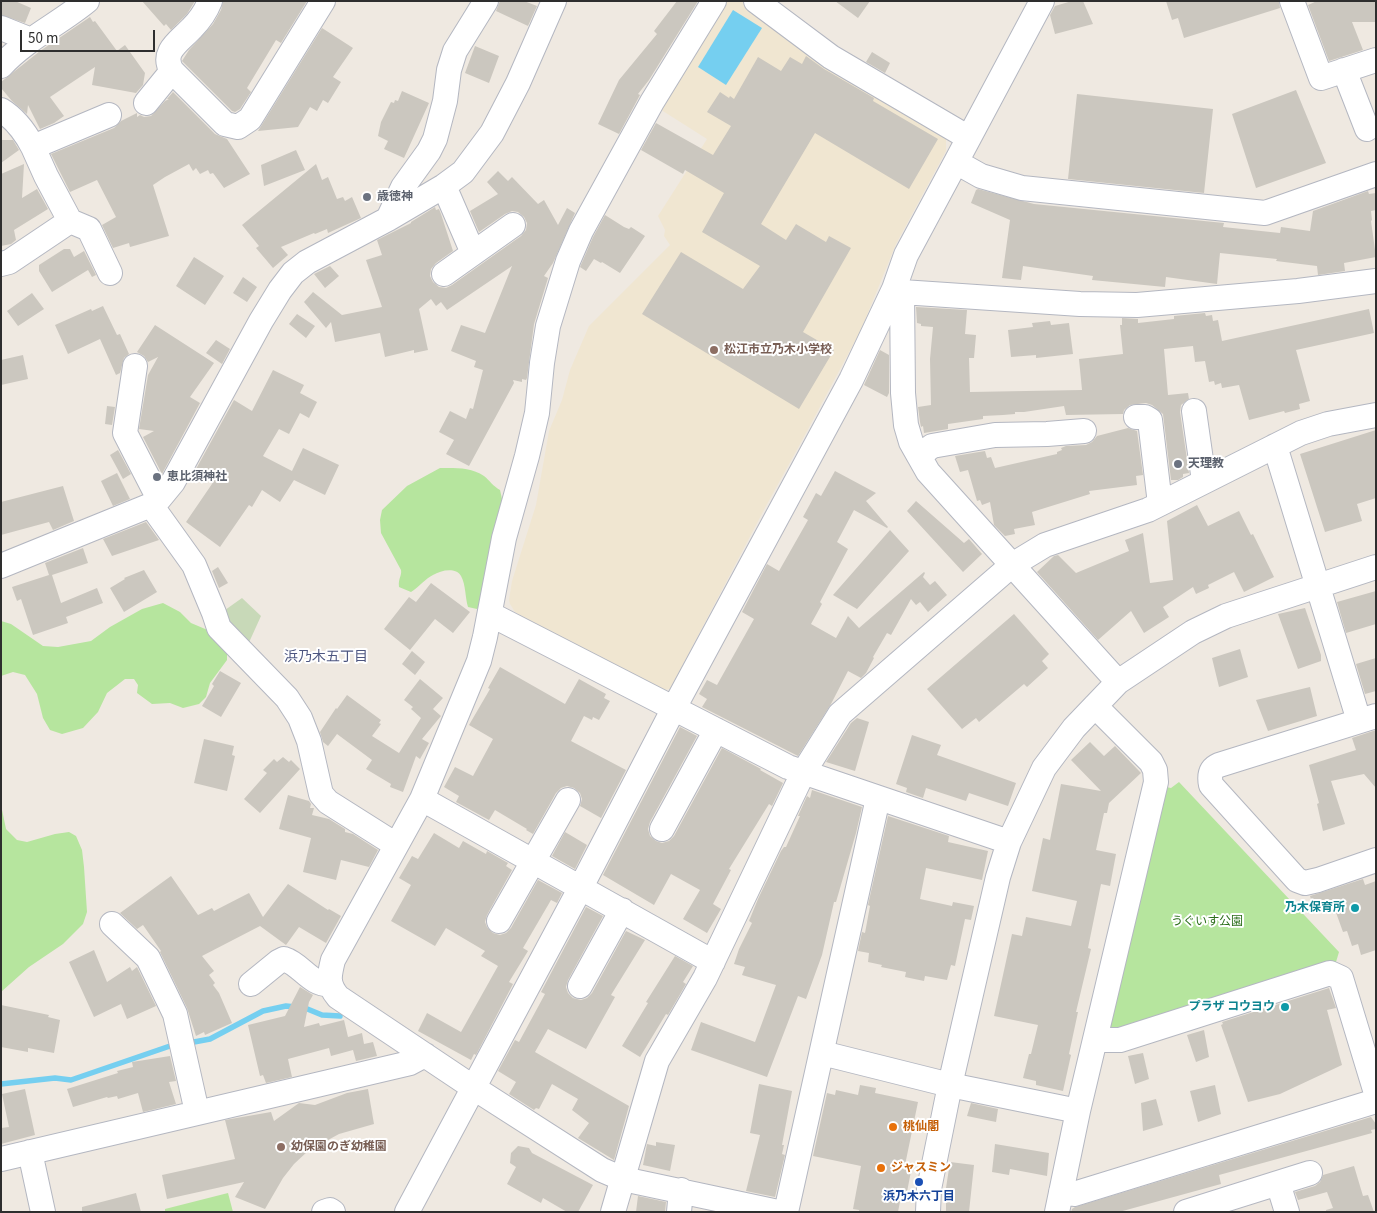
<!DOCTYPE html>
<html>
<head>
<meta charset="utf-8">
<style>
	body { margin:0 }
	#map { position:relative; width:1377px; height:1213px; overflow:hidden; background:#efe9e1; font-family:"Source Sans 3",sans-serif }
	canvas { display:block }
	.frame { position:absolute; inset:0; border:2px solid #2e2e2e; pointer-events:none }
	.scale { position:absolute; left:20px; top:30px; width:135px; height:22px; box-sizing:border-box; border:2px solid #2e2e2e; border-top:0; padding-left:6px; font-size:15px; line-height:18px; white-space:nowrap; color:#2e2e2e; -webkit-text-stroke:4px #fff; paint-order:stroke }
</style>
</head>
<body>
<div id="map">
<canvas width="1377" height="1213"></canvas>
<div class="frame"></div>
<div class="scale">50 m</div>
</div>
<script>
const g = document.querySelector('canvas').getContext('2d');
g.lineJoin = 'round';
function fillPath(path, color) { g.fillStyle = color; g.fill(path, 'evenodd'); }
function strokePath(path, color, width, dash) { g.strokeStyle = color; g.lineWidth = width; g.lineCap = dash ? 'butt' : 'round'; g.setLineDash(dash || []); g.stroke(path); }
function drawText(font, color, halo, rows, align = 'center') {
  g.font = font + ' "Source Sans 3","Noto Sans JP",sans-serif'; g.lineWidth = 4; g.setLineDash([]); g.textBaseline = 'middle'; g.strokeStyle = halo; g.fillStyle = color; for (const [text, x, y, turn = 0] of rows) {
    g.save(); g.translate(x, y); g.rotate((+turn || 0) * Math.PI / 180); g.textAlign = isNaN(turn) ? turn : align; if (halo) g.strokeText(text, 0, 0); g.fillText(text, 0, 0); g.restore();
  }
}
fillPath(new Path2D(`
	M723,1H742L799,41L946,131V151L896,244L861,330L799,446L766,506L670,689L659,691L540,628L515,612L510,604L509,600L512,581L536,505L549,431L562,400L570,370L589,326L670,245L664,236L665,230L658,216L707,139L655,106Z`), '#f0e6d1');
fillPath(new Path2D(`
	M440,468C455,468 471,467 484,476C490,481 493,486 500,490L502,499L492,545L483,605L477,609L468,607C465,597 466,585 461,576C456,567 441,570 433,575C426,578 419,587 411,592L399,587C398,578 402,576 401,570L381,533L380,520L382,510L407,486Z
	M163,603L180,612L191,623L217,634L227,647V660L210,683L206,697L199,704L183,708L170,703L152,704L137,693L138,685L134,679H125L107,693L98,712L83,728L62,734L50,730L43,718L37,694L25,675L13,672L1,676V621L11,624L43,646L58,647L91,641L110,627L142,609Z
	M1179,782L1339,952L1336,962L1114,1031L1106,1027L1161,786L1171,788Z
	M1,805L6,829L17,840L27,842L55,834L69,832L76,836L82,850L84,867L87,912L83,924L63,944L29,967L1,992Z
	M228,1193L233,1212H165V1209Z`), '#b6e59e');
fillPath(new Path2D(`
	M242,598L261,616L246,649L218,615Z`), '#c8d9b8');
fillPath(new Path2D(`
	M733,10L762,28L726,85L698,67Z`), '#75cff0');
strokePath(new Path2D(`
	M194,1042L210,1039L263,1011L286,1006L305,1008L322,1015L340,1016
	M1,1084L55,1078L71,1080L170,1046`), '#75cff0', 5.5);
fillPath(new Path2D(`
	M1,1H15L31,8L25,23L1,15Z
	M142,1H195L187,14L171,30L166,24L164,26Z
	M223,1H307L281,43L276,40L247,88L251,92L240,109L235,112L232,111L182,61L189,50L213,24L221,10Z
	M500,1H524L537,6L528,26L496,11Z
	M677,1H698L649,80L638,94L640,95L619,134L598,124L619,80L657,34L654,31Z
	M835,1H870L858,18Z
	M1072,1H1083L1093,24L1055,34L1050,15L1055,6Z
	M1166,1H1279L1280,8L1184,38L1178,18L1172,20Z
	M1317,1H1376V22H1352L1363,50L1329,61L1308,5Z
	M90,17L93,22L95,21L117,51L125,45L145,73L143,85L136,93L92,85L95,67L50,97L64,116L54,123L40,129L28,105L27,114L12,101L1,88V82L40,51Z
	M322,28L353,48L333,77L341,82L328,103L323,100L317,111L310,107L298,127L258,131Z
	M475,46L499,56L489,83L465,73Z
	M872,52L890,63L885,73L866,62Z
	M806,56L824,69L874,98L873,101L938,139L909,189L815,133L761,224L786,240L796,224L826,242L829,236L851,248L803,332L834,350L799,409L642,314L681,252L743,289L760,266L702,232L724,193L685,170L683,174L641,150L656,123L713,155L731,126L707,112L720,92L729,98L730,96L734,99L758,57L781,71L790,57L802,64Z
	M1296,90L1326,163L1256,188L1232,114Z
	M402,91L429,103L404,158L384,149L388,141L378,136L381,122L391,102L394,103L395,100L398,101Z
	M173,92L215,134L227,139L250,174L224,188L213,173L210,174L208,170L200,174L196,168L193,171L189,164L165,177L153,185L169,236L130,247L129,243L113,248L102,225L116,217L97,180L70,192L51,154L114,128L121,121L137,113V117L140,115L144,117L151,116L165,101L169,99H167Z
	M1077,94L1213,109L1204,193L1068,179Z
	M1,140H13L19,150L1,163Z
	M296,150L305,170L264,186L261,165Z
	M24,164L22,198L37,189L48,209L14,230L16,240L11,244L1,246V174Z
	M316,164L322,180L328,177L337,199L343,197L345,201L352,197L361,218L328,233L327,229L315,234L314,233L281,247L288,255L273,268L256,248L259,246L242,225Z
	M498,171L508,181L512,177L538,204L544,200L558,225L567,208L575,213L553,263L544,276L548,278L534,324L527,378L526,380L522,379V382L513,380L514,383L469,466L446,454L454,440L439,432L450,411L466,419L470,408L473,409L483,370L474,367L476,361L451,351L461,325L485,333L512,266L447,310L441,302L436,306L431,299L419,309L428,350L414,353V350L385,357L380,333L335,342L331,322L326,328L304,302L313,292L342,315L382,307L366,260L382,255L377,240L411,223V222L435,207L436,210L439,209L441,214L453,251L436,263L431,269L430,276L433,282L439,287L446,288L452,285L521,236L526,230L527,223L524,217L518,212L512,211L505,214L479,232L470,211L498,194L487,182Z
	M978,189L1034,204L1224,223L1223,227L1280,233L1281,227L1310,231L1313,211L1368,191L1369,194L1376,193V210L1371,211L1372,220L1371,221L1376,257L1344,263L1345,271L1318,275L1317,266L1276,261L1277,259L1220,253L1217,284L1166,277L1165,287L1092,280L1093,276L1023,266L1021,280L1002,278L1010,220L971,203L976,190Z
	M605,215L624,227L629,229L631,227L645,236L620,273L602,262L601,263L594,259L586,271L580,267L593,237Z
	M64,249H70L74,257L84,251L96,275L92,277L88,270L52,292L39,271V265Z
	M194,257L224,276L205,305L176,286Z
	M330,266L339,276L325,288L314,274Z
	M243,277L257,287L247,302L233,293Z
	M32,293L44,309L18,326L7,311Z
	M103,306L117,335L120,334L129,354L124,358L120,373L116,375L100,339L68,354L55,325L91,309L92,311Z
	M916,307L967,310L965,334L976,335L974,358H969L970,392L1082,390L1079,359L1123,354L1120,325H1122V318L1138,319V323L1174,319V316L1205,313L1206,316L1212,315L1213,321L1218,320L1222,341L1369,309L1374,333L1296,350L1310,401L1299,404L1300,409L1285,413L1284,411L1249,420L1239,385L1222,388L1221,383L1215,385L1214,381L1209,382L1205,361L1195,362L1193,346L1164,349L1168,395L1188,393L1189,399L1181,405L1180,412L1189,473L1183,474V477L1178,480H1171L1163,414L1152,405L1146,403L1130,405L1124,410L1123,414L1066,415L1064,406L1024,412H1015V414L1003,415L983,416V419L948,424V429L924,433L923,426L921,427L920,422L918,407L931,405L930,359L933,327L921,326V324L917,323Z
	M297,314L315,326L306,338L289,324Z
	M1050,321L1051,325L1069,323L1073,354L1036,358V355L1011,357L1008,330L1033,327L1032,323Z
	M155,325L214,363L190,397L200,403L162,474L143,437L154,431L139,429L148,375L158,357L148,362L144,356L137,352Z
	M216,340L230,349L222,364L206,353Z
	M880,350L889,355V393L887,397L864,385Z
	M23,355L28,379L1,385V360Z
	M273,370L304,385L300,393L317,402L309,418L300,413L289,434L279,429L263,456L292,471L303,448L339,465L325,495L294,480L280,502L262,490L252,507L249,505L220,547L186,522L214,481L196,469L234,400L252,411Z
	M107,406L115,407L112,425L105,424Z
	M1128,428L1137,431L1143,475L1136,476L1137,485L1089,491L1090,494L1032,512L1035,525L1014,529L1015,534L1005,536L994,525L990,502L982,505L980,500L977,501L968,470L960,472L955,456L985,451L987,458L991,457L995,468L1057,454V452L1062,450L1061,448L1066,446L1086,445L1092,442L1097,436Z
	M1376,430V498L1357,504L1362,521L1325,532L1300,454Z
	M118,450L131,474L123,479L110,455Z
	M835,471L876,493L866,501L888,527L887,528L854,510L837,542L848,549L820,602L822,604L811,624L836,638L848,616L859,628L924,572L925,573L923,577L930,585L935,581L947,595L928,612L920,602L916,605L911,599L891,635L887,633L873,657L874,658L866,673L861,678L848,671L831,704L798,756L702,707L707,699L699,694L707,680L717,685L754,619L742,612L767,564L779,571L808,520L803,517L816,493L821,496Z
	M117,473L130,499L113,506L101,481Z
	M63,486L74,521L53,530L49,522L1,535V502Z
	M916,501L964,543L969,539L982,554L963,572L907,511Z
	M1197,505L1208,526L1239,511L1251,535L1253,534L1274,577L1244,592L1234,572L1208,585L1209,588L1196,594L1193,587L1163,607L1169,617L1144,633L1131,611L1098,640L1037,572L1054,556L1058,555L1076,573L1129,551L1125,540L1143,533L1150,583L1173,580L1167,521Z
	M146,522L159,540L112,556L103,539Z
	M890,530L909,551L857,609L833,595Z
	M83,548L88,563L52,575L61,603L97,588L103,603L66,617L68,623L33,635L21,599L17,601L12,587L49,575L45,563Z
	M218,567L228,583L219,588L212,571Z
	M144,570L157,592L124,612L110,588L125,579L124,578Z
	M431,583L470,612L453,633L435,619L410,650L384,629L409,597L416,602Z
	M1376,591V624L1346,633L1337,602Z
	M1305,608L1321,655V661L1298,669L1278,614Z
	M1014,614L1049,654L1042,661L1048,668L1027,687L1024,684L979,722L976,718L962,729L927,689Z
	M1240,649L1248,677L1219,687L1212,658Z
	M412,651L425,662L415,675L402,664Z
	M1376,658V691L1365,694L1356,664Z
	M500,667L565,704L579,679L606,694L604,698L610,701L599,720L593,717L592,720L584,716L571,741L626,770L601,818L580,806L582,799L580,793L574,788L567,786L561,788L556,793L533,834L526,830L527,829L495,810L489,820L456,802L459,796L444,787L455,767L473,776L493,739L469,725L490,689L488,688Z
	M220,671L241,683L221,717L202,706L214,686L212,684Z
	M420,679L443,698L433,709L441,716L422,739L429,743L420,759L416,756L403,792L390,787L391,784L366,769L372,760L337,734L328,746L323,742L320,732L336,708L337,709L347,695L381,720L379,723L381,724L372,736L399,753L421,718L411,709L413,707L404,700Z
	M1310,687L1317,716L1268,731L1256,700Z
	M857,718L869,722L855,771L826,762L851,723Z
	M680,727L697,736L650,822L648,829L650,836L656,841L662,843L669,841L674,836L722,748L761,769L760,770L783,783L772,806L769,804L729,869L731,870L713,904L721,909L707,933L683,919L700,890L671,874L654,905L603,875Z
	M1376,730V788L1364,774L1331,781L1345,824L1323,831L1317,804L1319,803L1309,765L1356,750L1352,738Z
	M912,735L941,745L937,755L1016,783L1008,806L969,793L966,801L926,788L923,798L906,792L907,788L896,784Z
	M204,739L234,746L232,755L235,756L227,791L194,783Z
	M1090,742L1104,756L1115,746L1141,773L1109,803L1107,813H1104L1096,850L1116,854L1110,886L1101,884L1088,948L1091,949L1076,1012H1078L1069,1054L1071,1055L1063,1091L1036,1085V1081L1023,1078L1029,1054H1031L1038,1025L994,1016L1012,934L1022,936L1026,917L1071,926L1077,901L1032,891L1043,838L1050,840L1061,784L1101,791L1071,760Z
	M283,757L289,762L291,760L300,769L260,813L244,799L267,773L263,770L274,759L277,762Z
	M812,790L862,807L856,833L836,902H834L822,955L806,999L798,996L767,1077L691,1050L701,1022L755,1042L776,985L742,975L745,967L734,964L739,949L752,923L749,921L758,899L781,851L784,847H786L800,816H798L807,796L810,798Z
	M288,795L309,801L311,804L310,808H314L312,815L329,819L345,829V832L353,834L378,850L369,867L341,860L336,880L303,872L311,838L279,829Z
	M888,816L949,836L948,842L988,851L982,880L926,868L920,899L952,906L953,902L974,906L971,920L965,919L955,966L951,965L947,980L925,976L924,981L905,977L906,972L881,967L882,965L868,962L869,953L858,951L862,932L865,933L870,906L868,905Z
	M565,832L587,845L575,869L552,856Z
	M434,833L459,848L463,841L486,854L487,851L508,863L506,866L512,870L487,915L485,922L487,927L493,933L500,935L506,933L511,928L538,880L562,893L557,903L551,900L523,948L528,951L509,982L513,984L476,1055L474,1054L471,1060L418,1031L427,1013L461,1032L498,966L481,956L485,951L446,928L435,946L391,921L411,885L399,878L412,856L418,859Z
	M171,876L198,915L212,908L214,911L249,893L263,917L288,884L328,910L329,909L341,916L326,943L299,927L286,945L260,926L202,956L214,971L209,975L215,983L213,985L219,993L232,1023L205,1035L204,1032L196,1036L187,1008L160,952L161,951L143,925L137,929L120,913Z
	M1363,879L1365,885L1376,881V950L1361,955L1358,944L1352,946L1347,931L1343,932L1334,907L1319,912L1317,905L1313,906L1310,896Z
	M586,907L603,916L568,980L566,987L568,993L573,998L581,1000L587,998L592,993L626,931L645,940L611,995L615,997L586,1049L548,1029L535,1052L629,1106L614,1160L578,1138L589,1123L572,1110L578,1099L552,1084L539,1109L536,1108L534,1110L509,1094L516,1082L498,1071L515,1040L519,1042L545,994L541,992Z
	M94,950L107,982L130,967L132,971L137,967L156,1006L127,1019L121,1004L94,1017L69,962Z
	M675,956L693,966L683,982L686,984L668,1015L666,1014L640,1057L622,1046L648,1003L646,1002Z
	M300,987L313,995L309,1002L304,1027L319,1023L320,1026L344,1020L348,1037L362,1033L364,1044L373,1042L377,1056L356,1061L353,1050L331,1056L329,1048L288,1059L292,1077L266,1083L263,1075L260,1076L248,1025L285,1016Z
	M1329,988L1336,1008L1327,1010L1342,1065L1280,1094L1248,1102L1221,1025L1223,1024L1222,1022Z
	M1,1005L49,1015L48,1017L60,1020L54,1053L28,1048V1052L1,1047Z
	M1204,1030L1209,1057L1196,1062L1187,1035Z
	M1143,1053L1149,1079L1135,1084L1128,1056Z
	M170,1056L176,1081L169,1082L176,1104L143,1112L138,1093L118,1099L117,1096L108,1098L107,1097L73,1107L67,1089L118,1073L117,1071L133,1067L132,1062Z
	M759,1084L792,1091L782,1145H784L782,1154L785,1155L775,1197L746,1191L760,1135L750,1133Z
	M860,1085L876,1088L875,1093L918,1102L905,1165L912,1166L907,1192L902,1191L898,1212H859V1210L853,1209L861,1166L813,1156L827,1093L835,1095L836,1090L858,1095Z
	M1215,1085L1221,1114L1198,1122L1190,1091Z
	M25,1089L35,1135L1,1144V1128L9,1127L2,1094Z
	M368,1089L374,1124L339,1134L308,1151L294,1164L283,1178L265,1209L235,1197L244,1182L167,1199L162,1175L235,1159L225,1120L271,1112L274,1121L299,1103L315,1105L347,1093Z
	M1156,1099L1163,1125L1143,1131L1141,1103Z
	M971,1103L998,1109L996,1122L967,1116Z
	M1371,1117L1376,1124V1129L1371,1130L1372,1133L1219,1175L1221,1184L1119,1212H1071L1072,1209L1075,1207Z
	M656,1142L675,1145L670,1171L643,1165L647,1144L656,1146Z
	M995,1144L1049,1153L1047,1176L1010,1169L1009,1175L992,1172Z
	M518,1146L529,1148L532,1153L593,1185L578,1212H567L543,1198L541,1203L507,1184L516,1167L510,1163L511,1153Z
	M950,1162L974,1165L969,1212H946V1188Z
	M1354,1166L1363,1196L1368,1195L1374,1212H1326V1210L1333,1208L1327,1192L1298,1200L1295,1192L1315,1186L1320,1182L1323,1175Z
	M136,1193L141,1212H82V1207Z
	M638,1196L666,1202L665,1212H636Z`), '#cbc7bf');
const minor = new Path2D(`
	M210,1C206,11 199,21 192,28C180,41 160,52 172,71L225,124L238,127L250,119L323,1
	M756,1L831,57L969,138
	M1042,1L956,162L981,176L1022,188L1265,213L1376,174
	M1292,1L1321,78L1376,60
	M1,28L31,40
	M1,66C26,39 59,24 87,1
	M1344,70L1367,129
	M146,103L172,71
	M1,110C16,119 25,132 33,147
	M109,115L33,147L46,176L70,221L89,229L110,273
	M444,186L473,253
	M388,219L403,187L429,151L435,139L445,101L449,70L455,51L486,1
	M1,264L9,262L70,221
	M444,274L513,225
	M894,289L902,292L1080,304L1137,305L1298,291L1376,281
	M902,292L903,393L906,425L911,442L928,472L1118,682
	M135,366L125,433L159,499
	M1194,411L1204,481
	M1136,417H1145L1150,420L1160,504
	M1275,446L1359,721
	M919,456L932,446L995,435L1047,434L1084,431
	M151,505L194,565L214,613L219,628L287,698L300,718L309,741L321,794L328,802L396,845
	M1,566L151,505L159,499L173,482L261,321L280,290L293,273L307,262L388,219L444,186L463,172L492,133L518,83L554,1
	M490,614L788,767L1009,842
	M1376,716L1219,765C1210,769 1209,775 1211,785L1297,880L1305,883L1318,880L1376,860
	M422,799L333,960C329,976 327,984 338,997L474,1088L602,1170L623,1179L778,1212
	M662,829L716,730
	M499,921L568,800
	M112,924L148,958L175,1014L197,1112
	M713,962L422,799L479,661L485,637L504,538L527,456L537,413L542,363L548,326L568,261L581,231L652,102L714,1
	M251,984L278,962L284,959C301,964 311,986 330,984
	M580,986L622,910
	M1095,1040H1120L1330,973L1341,978L1376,1093
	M822,1053L950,1085L1078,1111
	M30,1152L43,1212
	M1,1159L410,1063L425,1055
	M1278,1183L1310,1173
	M1061,1192L1074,1194L1376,1101
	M324,1212L330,1210L333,1212
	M407,1212L581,887L674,708L851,380L894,289L906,255L956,162
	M613,1212L657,1061L705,978L803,773L840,714L1012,565L1045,545L1148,510L1301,433L1328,424L1376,415
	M679,1212L681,1190
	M786,1212L878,798
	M928,1212L929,1189L950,1085L998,877L1009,842L1044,768L1074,728L1118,682L1193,632L1226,616L1376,567
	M1057,1212L1078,1111L1156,782L1155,770L1151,762L1095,706
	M1186,1212L1278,1183L1287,1212`);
strokePath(minor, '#b4b7c1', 26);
strokePath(minor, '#fff', 24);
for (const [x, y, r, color] of [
	[367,197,5,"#6b7280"],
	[714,350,5,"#8d6e63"],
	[1178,464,5,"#6b7280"],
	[157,477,5,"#6b7280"],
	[1355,908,5,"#0f9aa8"],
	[1285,1007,5,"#0f9aa8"],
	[893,1127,5,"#e8710a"],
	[281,1147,5,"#8d6e63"],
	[881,1168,5,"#e8710a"],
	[919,1182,5,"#1a4fb4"]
]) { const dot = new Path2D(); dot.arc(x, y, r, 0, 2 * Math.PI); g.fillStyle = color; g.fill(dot); strokePath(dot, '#fff', 2); }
drawText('bold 12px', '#5b616d', '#fff', [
	["歳徳神",377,197],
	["天理教",1188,464],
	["恵比須神社",167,477]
], 'left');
drawText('bold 12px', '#785e54', '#fff', [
	["松江市立乃木小学校",724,350],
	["幼保園のぎ幼稚園",291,1147]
], 'left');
drawText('bold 12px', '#0d838f', '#fff', [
	["乃木保育所",1345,908],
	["プラザ コウヨウ",1275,1007]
], 'right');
drawText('12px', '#2c6e1b', '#fff', [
	["うぐいす公園",1207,922]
]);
drawText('bold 12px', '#c56008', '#fff', [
	["桃仙閣",903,1127],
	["ジャスミン",891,1168]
], 'left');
drawText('bold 12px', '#164399', '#fff', [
	["浜乃木六丁目",919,1197]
]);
drawText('14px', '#4d5680', '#fff', [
	["浜乃木五丁目",326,658]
]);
</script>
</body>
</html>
